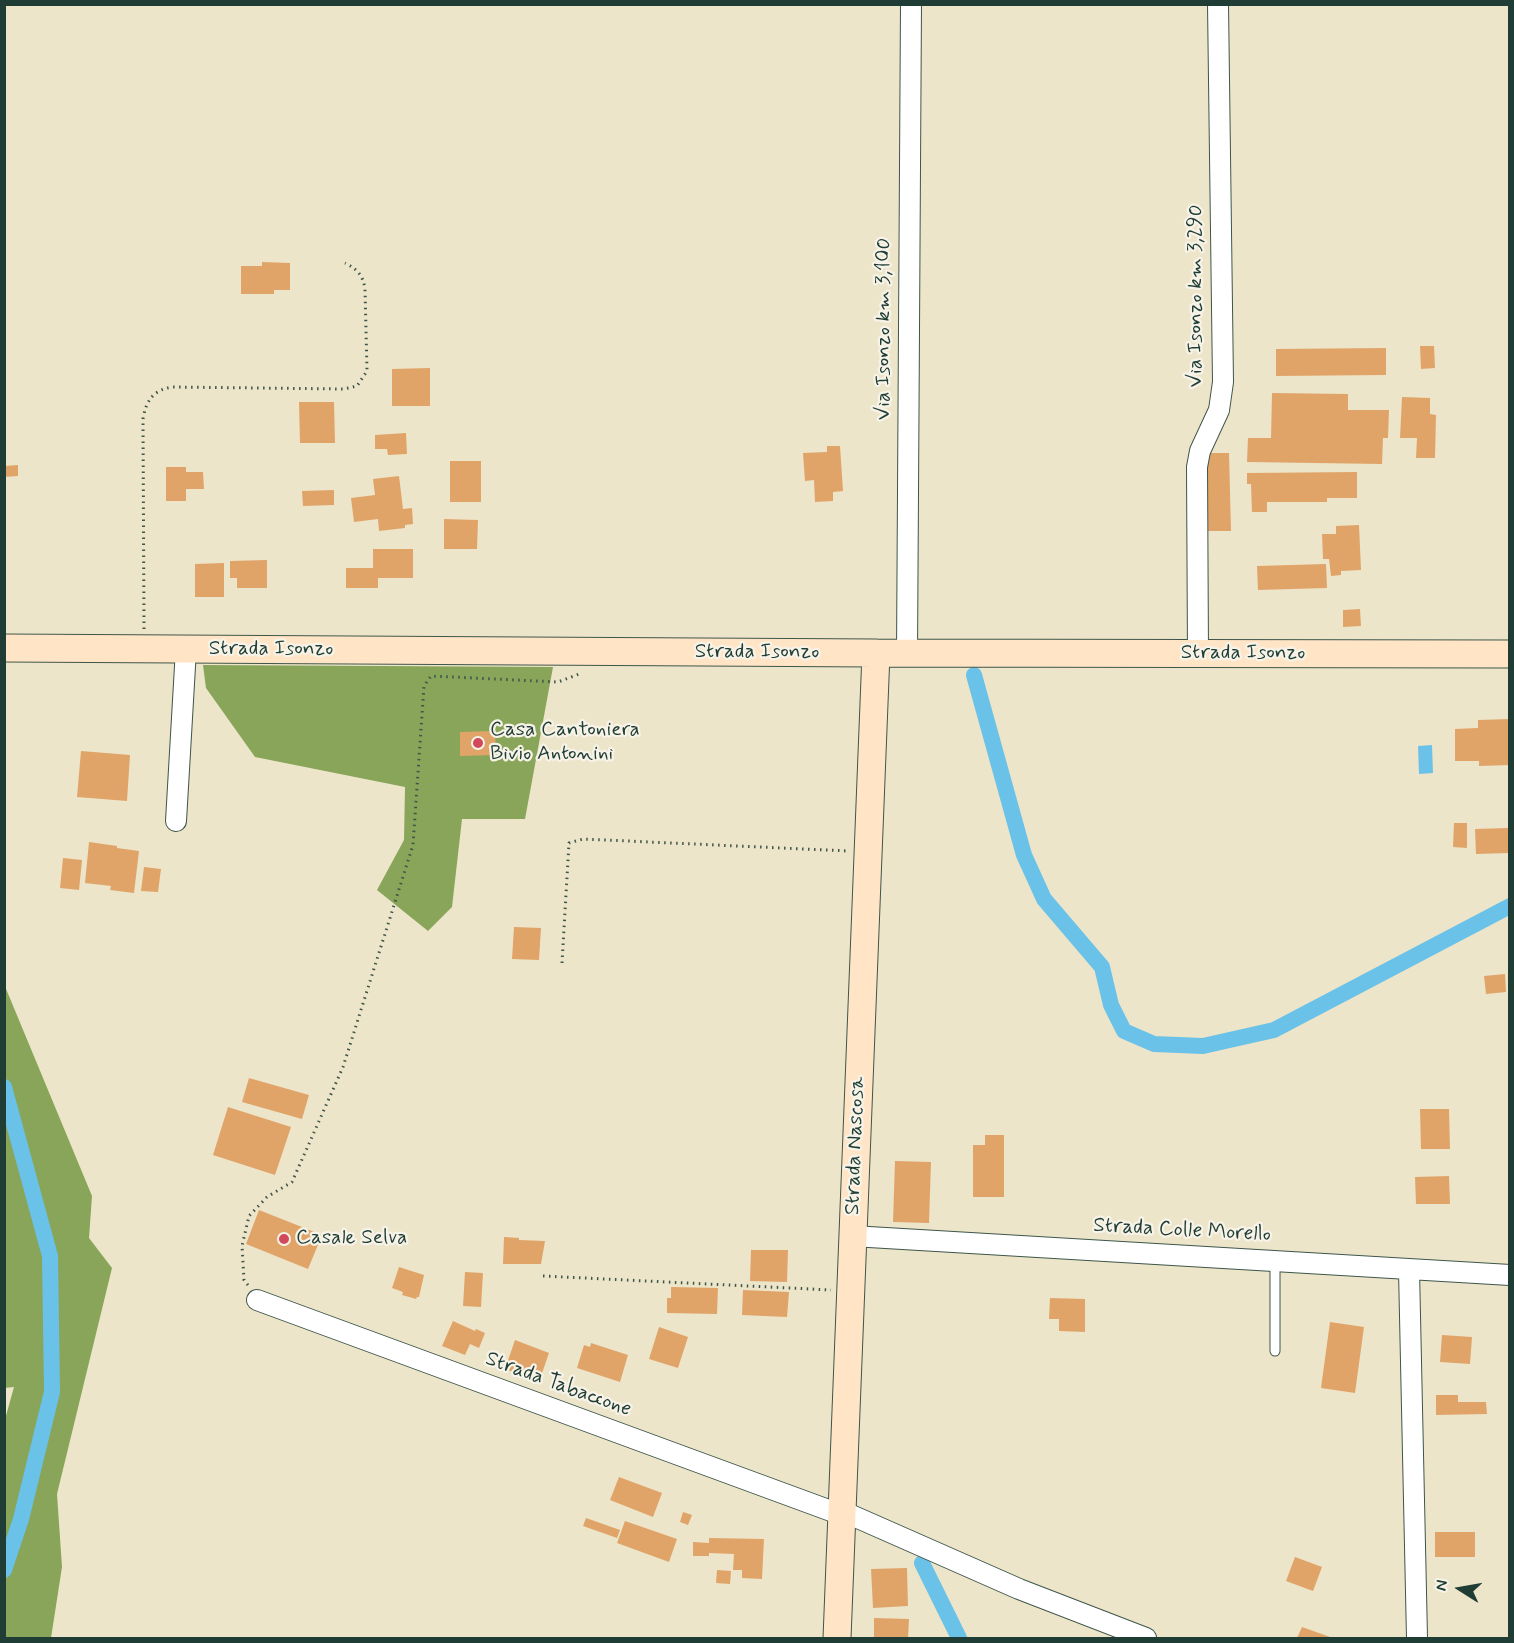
<!DOCTYPE html>
<html>
<head>
<meta charset="utf-8">
<style>
  body { margin:0 }
  #map { position:relative; width:1514px; height:1643px; overflow:hidden; background:#ede5c9; font-family:Mynerve,sans-serif }
  canvas { display:block }
  .frame { position:absolute; inset:0; border:6px solid #1f3d34; pointer-events:none }
  .north { position:absolute; left:1430px; top:1559px; width:60px; height:60px; -webkit-text-stroke:4px #f7f3e8; paint-order:stroke; rotate:281deg; font-size:16px; font-weight:700; line-height:24px; text-align:center; color:#1f3d34 }
  .north::after { content:''; display:block; margin:auto; width:21px; height:27px; background:#1f3d34; clip-path:polygon(50% 0,100% 100%,50% 72%,0 100%) }
</style>
</head>
<body>
<div id="map">
<canvas width="1514" height="1643"></canvas>
<div class="frame"></div>
<div class="north">N</div>
</div>
<script>
const g = document.querySelector('canvas').getContext('2d');
g.lineJoin = 'round';
function fillPath(path, color) { g.fillStyle = color; g.fill(path, 'evenodd'); }
function strokePath(path, color, width, dash) { g.strokeStyle = color; g.lineWidth = width; g.lineCap = dash ? 'butt' : 'round'; g.setLineDash(dash || []); g.stroke(path); }
function label(font, color, halo, rows, align = 'center') {
  g.font = font + ' Mynerve,sans-serif'; g.lineWidth = 4.5; g.setLineDash([]); g.textBaseline = 'middle'; g.strokeStyle = halo; g.fillStyle = color; for (const [text, x, y, turn = 0] of rows) {
    g.save(); g.translate(x, y); g.rotate((+turn || 0) * Math.PI / 180); g.textAlign = isNaN(turn) ? turn : align; if (halo) g.strokeText(text, 0, 0); g.fillText(text, 0, 0); g.restore();
  }
}
fillPath(new Path2D(`
  M203,665L553,667L525,819H462L452,907L428,931L377,890L404,840L405,787L255,757L206,688Z
  M4,984L92,1196L89,1238L112,1268L57,1494L62,1567L51,1638H5L4,1423L14,1387L4,1388Z`), '#88a559');
fillPath(new Path2D(`
  M1432,745L1433,773L1419,774L1418,746Z`), '#6bc2e8');
strokePath(new Path2D(`
  M974,675L1024,855L1044,899L1102,967L1111,1005L1124,1031L1154,1044L1203,1046L1274,1030L1510,906
  M4,1087L50,1256L52,1392L21,1519L4,1570
  M922,1563L959,1638`), '#6bc2e8', 16);
fillPath(new Path2D(`
  M262,262L290,263V290H274V294H241V266H262Z
  M1420,346H1434L1435,368L1421,369Z
  M1386,348V375L1276,376V349Z
  M430,368V406H392V369Z
  M1272,393L1348,394V410H1389L1388,438H1383L1382,464L1247,462L1248,438H1271Z
  M1402,397L1430,398V414L1436,415L1435,458H1416L1417,438H1400Z
  M299,402H334L335,443H300Z
  M406,433L407,454L388,455L387,449H375V435Z
  M827,446H840L843,491L833,492V501L815,502L814,480L805,481L803,453L827,452Z
  M1203,453H1229L1231,531H1204Z
  M450,461H481V502H450Z
  M18,465V476L4,477V466Z
  M166,467H186V472H203L204,489H186V501H166Z
  M1357,472V498H1327V502H1267V512H1252L1251,484H1247V473Z
  M399,476L403,509L412,508L413,524L405,525V528L379,531L378,519L354,522L351,498L375,495L373,479Z
  M334,490V505L303,506L302,491Z
  M444,519L478,520L477,549H444Z
  M1359,525L1361,570L1341,571V575L1331,576L1329,559H1323L1322,534H1336V526Z
  M373,549H413V578H378V588H346V568H373Z
  M267,560V588H237V578H230V561Z
  M224,563V597H195V564Z
  M1326,564L1327,588L1258,590L1257,566Z
  M1360,609L1361,626L1343,627V610Z
  M1510,719V765L1479,766V761H1455V729L1478,728V720Z
  M495,731L496,755L460,756V732Z
  M81,751L130,755L127,801L77,797Z
  M1454,823H1467V848L1453,847Z
  M1508,828L1509,853L1476,854L1475,829Z
  M89,842L117,846V848L139,851L134,893L110,890L111,886L85,883Z
  M63,858L82,860L79,890L60,888Z
  M144,867L161,869L158,892L141,891Z
  M514,927L541,928L539,960L512,959Z
  M1505,974L1506,992L1486,994L1484,976Z
  M249,1078L309,1095L302,1119L242,1102Z
  M228,1107L291,1127L275,1175L213,1155Z
  M1420,1109H1449L1450,1149H1421Z
  M985,1135H1004V1197H973V1145H985Z
  M895,1161L931,1162L929,1223L893,1222Z
  M1449,1176L1450,1204H1416L1415,1177Z
  M259,1210L322,1235L308,1269L246,1244Z
  M504,1237L519,1238V1240L545,1241L541,1264H503Z
  M751,1250H788L787,1282L750,1281Z
  M399,1267L424,1275L419,1297H417L416,1299L402,1295L403,1292L392,1288Z
  M465,1272L483,1273L481,1307L463,1306Z
  M671,1287L718,1288L717,1314L667,1313V1298H671Z
  M743,1290L789,1292L787,1317L742,1315Z
  M1050,1298L1085,1299V1332L1059,1331V1319H1049Z
  M453,1321L475,1331L476,1329L485,1333L479,1348L470,1344L465,1355L442,1346Z
  M1330,1322L1364,1327L1355,1393L1321,1388Z
  M659,1327L688,1337L678,1368L649,1359Z
  M1442,1335L1472,1337L1470,1364L1440,1362Z
  M515,1340L549,1353L539,1382L505,1369Z
  M591,1343L628,1355L620,1382L577,1368L584,1345L590,1347Z
  M1436,1395H1458V1402H1486L1487,1414L1436,1415Z
  M619,1477L662,1493L653,1517L610,1500Z
  M683,1512L692,1515L688,1525L680,1522Z
  M586,1518L620,1530L617,1538L583,1526Z
  M625,1521L677,1539L669,1562L617,1543Z
  M1435,1532H1475V1557H1435Z
  M709,1538L764,1539L762,1579L742,1578V1570H733L734,1554L709,1553V1556H693V1542L709,1543Z
  M1295,1557L1322,1567L1313,1591L1286,1581Z
  M907,1568L908,1606L873,1608L871,1569Z
  M717,1570L731,1571L730,1584L716,1583Z
  M874,1618L909,1619L908,1638H874Z
  M1302,1627L1333,1638H1297Z`), '#e0a469');
const lane = new Path2D(`
  M1275,1351V1261`);
const street = new Path2D(`
  M907,653L911,4
  M1198,654L1197,467L1200,451L1219,410L1223,382L1218,4
  M176,821L186,649
  M852,1236L1510,1275
  M1409,1270L1417,1638
  M257,1300L842,1515
  M842,1511L1019,1589L1146,1638`);
const secondary = new Path2D(`
  M4,648L876,653L1510,654
  M837,1638L876,653`);
strokePath(lane, '#3e564a', 11);
strokePath(street, '#3e564a', 22);
strokePath(secondary, '#3e564a', 29);
strokePath(new Path2D(`
  M144,629L143,419C146,401 153,390 172,387L344,389L357,386L367,371L365,289C363,275 357,269 345,263
  M562,963L569,843L583,839L848,851
  M543,1276L831,1290
  M248,1285L244,1280L242,1246L249,1216L267,1197L292,1182L343,1067L413,845L424,686L431,676L558,682L582,673`), '#3e564a', 3, [1.5, 4.5]);
strokePath(lane, '#fff', 9);
strokePath(street, '#fff', 20);
strokePath(secondary, '#ffe4c6', 27);
for (const [x, y, r, color] of [
  [478,743,6,"#d1495b"],
  [284,1239,6,"#d1495b"]
]) { const dot = new Path2D(); dot.arc(x, y, r, 0, 2 * Math.PI); g.fillStyle = color; g.fill(dot); strokePath(dot, '#f7f3e8', 2); }
label('21px', '#1f3d34', '#f7f3e8', [
  ["Via Isonzo km 3,290",1197,296,-90],
  ["Via Isonzo km 3,100",885,329,-90],
  ["Strada Isonzo",271,650],
  ["Strada Isonzo",757,653],
  ["Strada Isonzo",1243,654],
  ["Strada Nascosa",856,1146,-88],
  ["Strada Colle Morello",1182,1231,3],
  ["Strada Tabaccone",558,1385,20]
]);
label('21px', '#1f3d34', '#f7f3e8', [
  ["Casa Cantoniera",490,731],
  ["Bivio Antonini",490,755],
  ["Casale Selva",296,1239]
], 'left');
</script>
</body>
</html>
